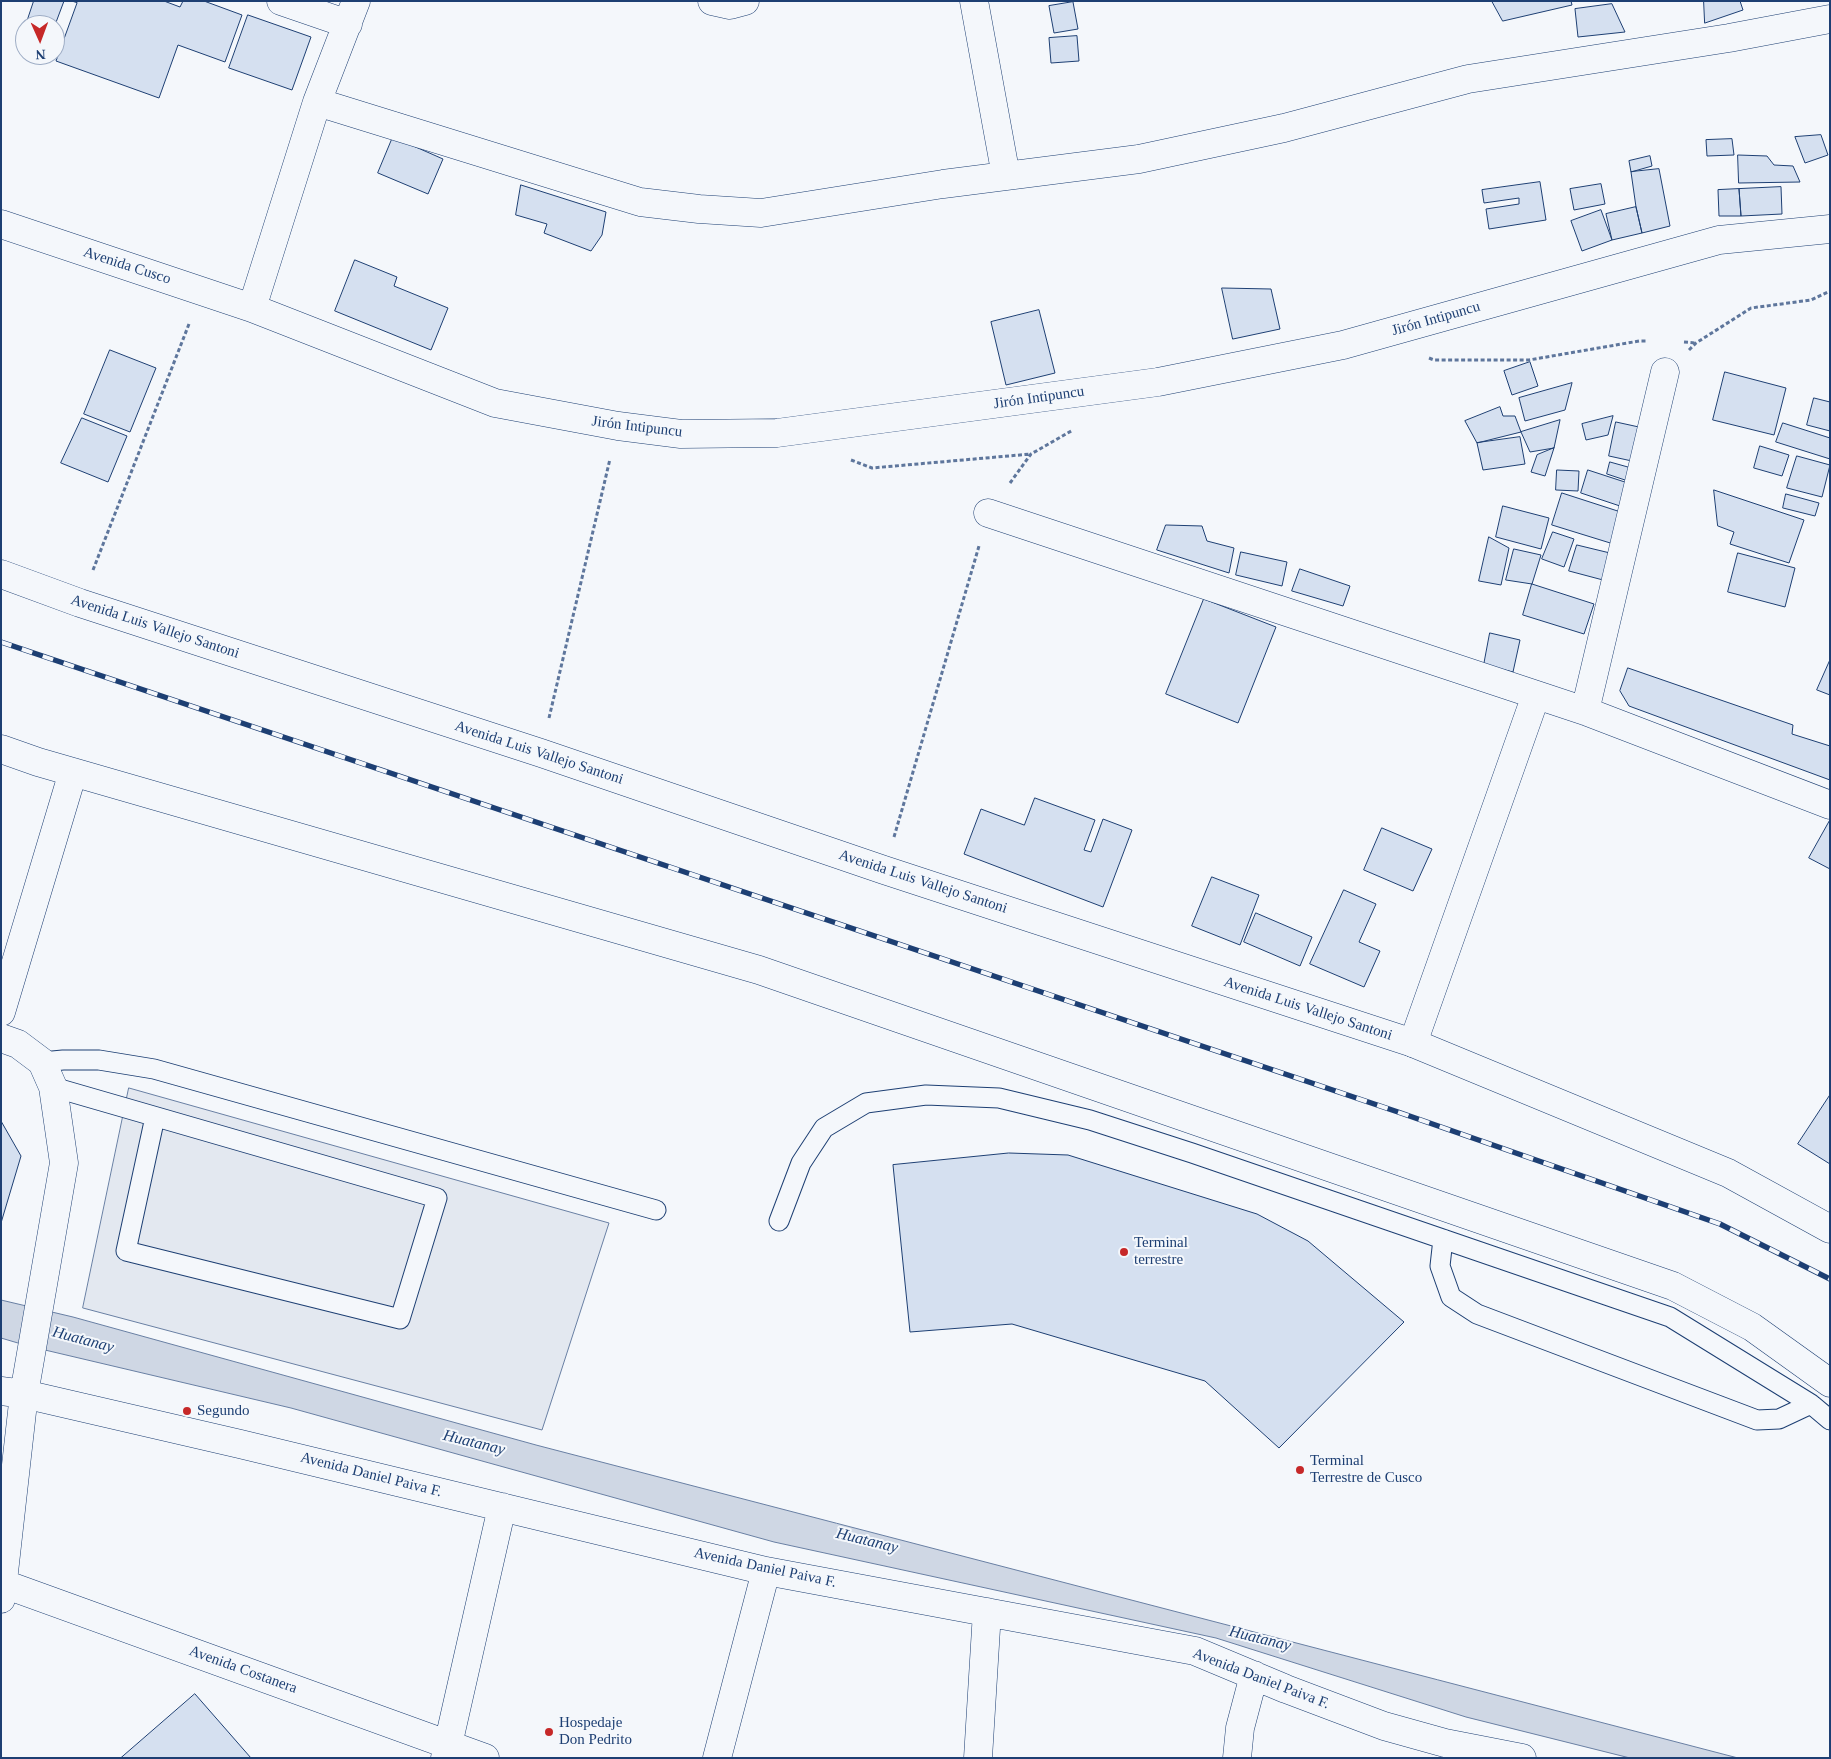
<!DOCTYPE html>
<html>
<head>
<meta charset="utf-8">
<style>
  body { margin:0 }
  #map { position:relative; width:1831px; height:1759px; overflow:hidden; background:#f4f7fb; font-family:Georgia,serif }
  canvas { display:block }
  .frame { position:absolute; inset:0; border:2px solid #1d3f73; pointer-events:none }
  .north { position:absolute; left:15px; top:15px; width:50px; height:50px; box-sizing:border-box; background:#f4f7fb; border:1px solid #9eadc5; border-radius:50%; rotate:178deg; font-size:14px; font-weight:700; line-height:20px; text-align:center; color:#1d3f73 }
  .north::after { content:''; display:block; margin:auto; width:18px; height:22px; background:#c62828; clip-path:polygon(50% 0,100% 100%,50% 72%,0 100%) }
</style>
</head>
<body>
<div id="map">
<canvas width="1831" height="1759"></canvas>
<div class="frame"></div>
<div class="north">N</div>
</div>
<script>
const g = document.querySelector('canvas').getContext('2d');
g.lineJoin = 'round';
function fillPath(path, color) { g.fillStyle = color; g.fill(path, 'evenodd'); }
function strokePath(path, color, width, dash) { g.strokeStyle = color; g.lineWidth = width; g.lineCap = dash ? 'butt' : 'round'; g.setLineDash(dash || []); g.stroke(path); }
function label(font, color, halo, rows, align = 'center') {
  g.font = font + ' Georgia,serif'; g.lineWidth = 4; g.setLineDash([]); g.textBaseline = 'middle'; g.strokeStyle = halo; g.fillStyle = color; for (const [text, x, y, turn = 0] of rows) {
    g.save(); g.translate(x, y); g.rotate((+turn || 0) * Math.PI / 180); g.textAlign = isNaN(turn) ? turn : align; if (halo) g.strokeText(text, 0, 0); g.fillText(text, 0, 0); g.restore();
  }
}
const parking = new Path2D(`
  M129,1088L609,1223L542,1430L83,1308Z`);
fillPath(parking, '#e3e8f0');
strokePath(parking, '#687fa3', 1);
const water = new Path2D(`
  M1,1300L73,1317L536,1445L1738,1758H1630L1466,1717L1216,1638L774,1542L291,1408L28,1346L1,1338Z`);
fillPath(water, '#cfd7e4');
strokePath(water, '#687fa3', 1);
const building = new Path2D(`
  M34,1H64L55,25H26Z
  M72,1H164L180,7L183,1H204L242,15L225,62L178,45L159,98L56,61L77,3Z
  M1492,1H1571L1572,5L1503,21Z
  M1704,1H1740L1743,10L1705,23Z
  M1073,2L1078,29L1054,33L1049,6Z
  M1612,4L1625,32L1578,37L1575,9Z
  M248,15L311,37L292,90L229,68Z
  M1077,36L1079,61L1051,63L1049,38Z
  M1821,135L1828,155L1805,163L1795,137Z
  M393,137L443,159L428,194L378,173Z
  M1732,139L1734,155L1707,156L1706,140Z
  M1738,155L1767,156L1774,165L1793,166L1800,182L1739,183Z
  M1650,156L1652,166L1631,172L1629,161Z
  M1659,169L1670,226L1642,233L1636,207L1631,172Z
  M1540,182L1546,220L1489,229L1486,209L1519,204V198L1484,203L1482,190Z
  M1601,184L1605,204L1574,210L1570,189Z
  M521,185L606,212L602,235L591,251L544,233L547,224L516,215Z
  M1781,187L1782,214L1741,216L1739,189Z
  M1739,189L1741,216H1719L1718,190Z
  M1636,207L1642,233L1612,240L1606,214Z
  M1601,210L1612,240L1582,251L1571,221Z
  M355,260L397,277L394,286L448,308L431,350L335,311Z
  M1222,288L1271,289L1280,329L1233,339Z
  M1039,310L1055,373L1006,385L991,322Z
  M110,350L156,368L130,432L84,414Z
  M1530,362L1538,386L1512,395L1504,371Z
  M1725,372L1786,388L1774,435L1713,420Z
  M1572,383L1565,410L1525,421L1519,398Z
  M1814,398L1830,402V431L1807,425Z
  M1500,407L1503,416H1515L1521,432L1477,443L1465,421Z
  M1613,416L1608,435L1586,440L1582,424Z
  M82,418L127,436L108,482L61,463Z
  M1560,420L1554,448L1530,452L1521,432Z
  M1616,422L1648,429L1641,463L1609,456Z
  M1783,423L1830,438V459L1776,442Z
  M1520,437L1525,464L1483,470L1477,443Z
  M1760,446L1789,455L1782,476L1754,468Z
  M1554,448L1545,476L1531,472L1537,455Z
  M1797,456L1830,465L1822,497L1787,488Z
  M1610,462L1635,469L1631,482L1607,474Z
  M1557,470L1579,471L1578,491L1556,490Z
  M1588,470L1637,486L1629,509L1581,493Z
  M1714,490L1804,520L1789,563L1730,544L1734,532L1718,526Z
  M1562,493L1630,515L1620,546L1552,525Z
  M1786,494L1819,503L1815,516L1783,508Z
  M1503,506L1549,518L1541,549L1496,537Z
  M1166,525L1202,526L1207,541L1234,548L1229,573L1157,550Z
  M1553,532L1574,539L1564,567L1542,559Z
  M1489,537L1509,548L1501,585L1479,581Z
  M1577,545L1610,553L1603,580L1569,571Z
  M1514,549L1541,555L1532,584L1506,580Z
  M1241,552L1287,562L1282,586L1236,575Z
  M1738,553L1795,568L1785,607L1728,592Z
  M1300,569L1350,586L1343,606L1292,591Z
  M1532,584L1594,604L1584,634L1523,615Z
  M1204,599L1276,627L1238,723L1166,694Z
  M1490,633L1520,640L1513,672L1484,665Z
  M1830,660V695L1817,690Z
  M1628,668L1793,725L1792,734L1830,746V780L1629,706L1620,691Z
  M1035,798L1095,820L1084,850L1091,852L1103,819L1132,830L1103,907L964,854L981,809L1024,825Z
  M1830,820V869L1809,858Z
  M1382,828L1432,849L1413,891L1364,870Z
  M1212,877L1259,895L1240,945L1192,926Z
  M1344,890L1376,904L1359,942L1380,951L1364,987L1310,964Z
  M1256,913L1312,937L1300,966L1244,942Z
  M1830,1095V1164L1798,1144Z
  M1,1121L21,1156L1,1223Z
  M1009,1153L1068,1155L1257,1214L1308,1241L1404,1322L1279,1448L1205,1381L1012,1324L910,1332L893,1165Z
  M195,1694L251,1758H121Z`);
fillPath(building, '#d5e0f0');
strokePath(building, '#1d3f73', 1);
const lane = new Path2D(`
  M42,1062L63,1060H99L154,1069L656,1210
  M53,1087L437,1198L400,1319L126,1251L155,1117
  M779,1221L801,1163L824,1128L866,1103L926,1095L999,1098L1090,1120L1192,1153L1670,1317L1811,1404L1830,1420
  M1443,1239L1440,1266L1451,1297L1477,1314L1757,1420L1779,1419L1811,1404`);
const street = new Path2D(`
  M281,1L348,24
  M712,1L730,5L745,1
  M974,1L1006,176
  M317,102L640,202L699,209L761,213L943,184L1139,159L1284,128L1468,79L1729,38L1830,19
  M1,224L252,308L495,403L618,426L681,434L777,433L1158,382L1343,345L1719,240L1830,229
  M252,308L317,102L356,1
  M988,513L1585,711L1830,805
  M1585,711L1665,372
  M1,749L38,762L759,970L1673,1286L1752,1327L1830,1383
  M1,1012L73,772
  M1,1038L18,1044L42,1062L53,1087L64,1163L24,1394L1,1599
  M1413,1043L1536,695
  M1,1391L24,1394L240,1444L766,1571L1195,1651L1286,1689L1384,1726L1445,1743L1522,1758
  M1,1583L485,1758
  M445,1758L502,1507
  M717,1758L766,1571
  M978,1758L987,1612
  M1237,1758L1240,1728L1254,1675`);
const secondary = new Path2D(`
  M1,574L80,603L541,753L884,870L1413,1043L1728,1173L1830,1229`);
strokePath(lane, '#1d3f73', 21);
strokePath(street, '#1d3f73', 29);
strokePath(secondary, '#1d3f73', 29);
strokePath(new Path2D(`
  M1684,342L1696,343
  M1689,350L1696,343L1751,308L1811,300L1830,291
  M1429,358L1434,360H1529L1639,341H1648
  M851,460L872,468L1031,454
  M1010,483L1031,454L1073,430
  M93,570L189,324
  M549,718L610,459
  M894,837L979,546`), '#5e769c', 3, [4, 2.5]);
strokePath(lane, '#f4f7fb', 19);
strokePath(street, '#f4f7fb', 28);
strokePath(secondary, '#f4f7fb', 28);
const rail = new Path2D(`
  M1,642L1398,1112L1720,1224L1830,1279`);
strokePath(rail, '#1d3f73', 5.5);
strokePath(rail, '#f4f7fb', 4, [11]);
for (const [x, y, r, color] of [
  [1124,1252,5,"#c62828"],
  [187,1411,5,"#c62828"],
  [1300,1470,5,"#c62828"],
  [549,1732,5,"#c62828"]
]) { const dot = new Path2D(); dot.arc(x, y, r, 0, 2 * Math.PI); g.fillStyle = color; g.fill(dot); strokePath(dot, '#f4f7fb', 2); }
label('15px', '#1d3f73', '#f4f7fb', [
  ["Avenida Cusco",127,266,18],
  ["Jirón Intipuncu",1436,319,-16],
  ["Jirón Intipuncu",1039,398,-8],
  ["Jirón Intipuncu",637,427,7],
  ["Avenida Luis Vallejo Santoni",155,627,18],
  ["Avenida Luis Vallejo Santoni",539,753,18],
  ["Avenida Luis Vallejo Santoni",923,882,18],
  ["Avenida Luis Vallejo Santoni",1308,1009,18],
  ["Avenida Daniel Paiva F.",371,1475,14],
  ["Avenida Daniel Paiva F.",765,1568,12],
  ["Avenida Costanera",243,1670,20],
  ["Avenida Daniel Paiva F.",1261,1679,21]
]);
label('15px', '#1d3f73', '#f4f7fb', [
  ["Terminal",1134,1243],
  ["terrestre",1134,1260],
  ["Segundo",197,1411],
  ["Terminal",1310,1461],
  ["Terrestre de Cusco",1310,1478],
  ["Hospedaje",559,1723],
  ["Don Pedrito",559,1740]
], 'left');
label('italic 16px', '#1d3f73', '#f4f7fb', [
  ["Huatanay",83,1340,15],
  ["Huatanay",474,1443,14],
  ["Huatanay",867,1541,14],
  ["Huatanay",1260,1639,14]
]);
</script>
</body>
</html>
